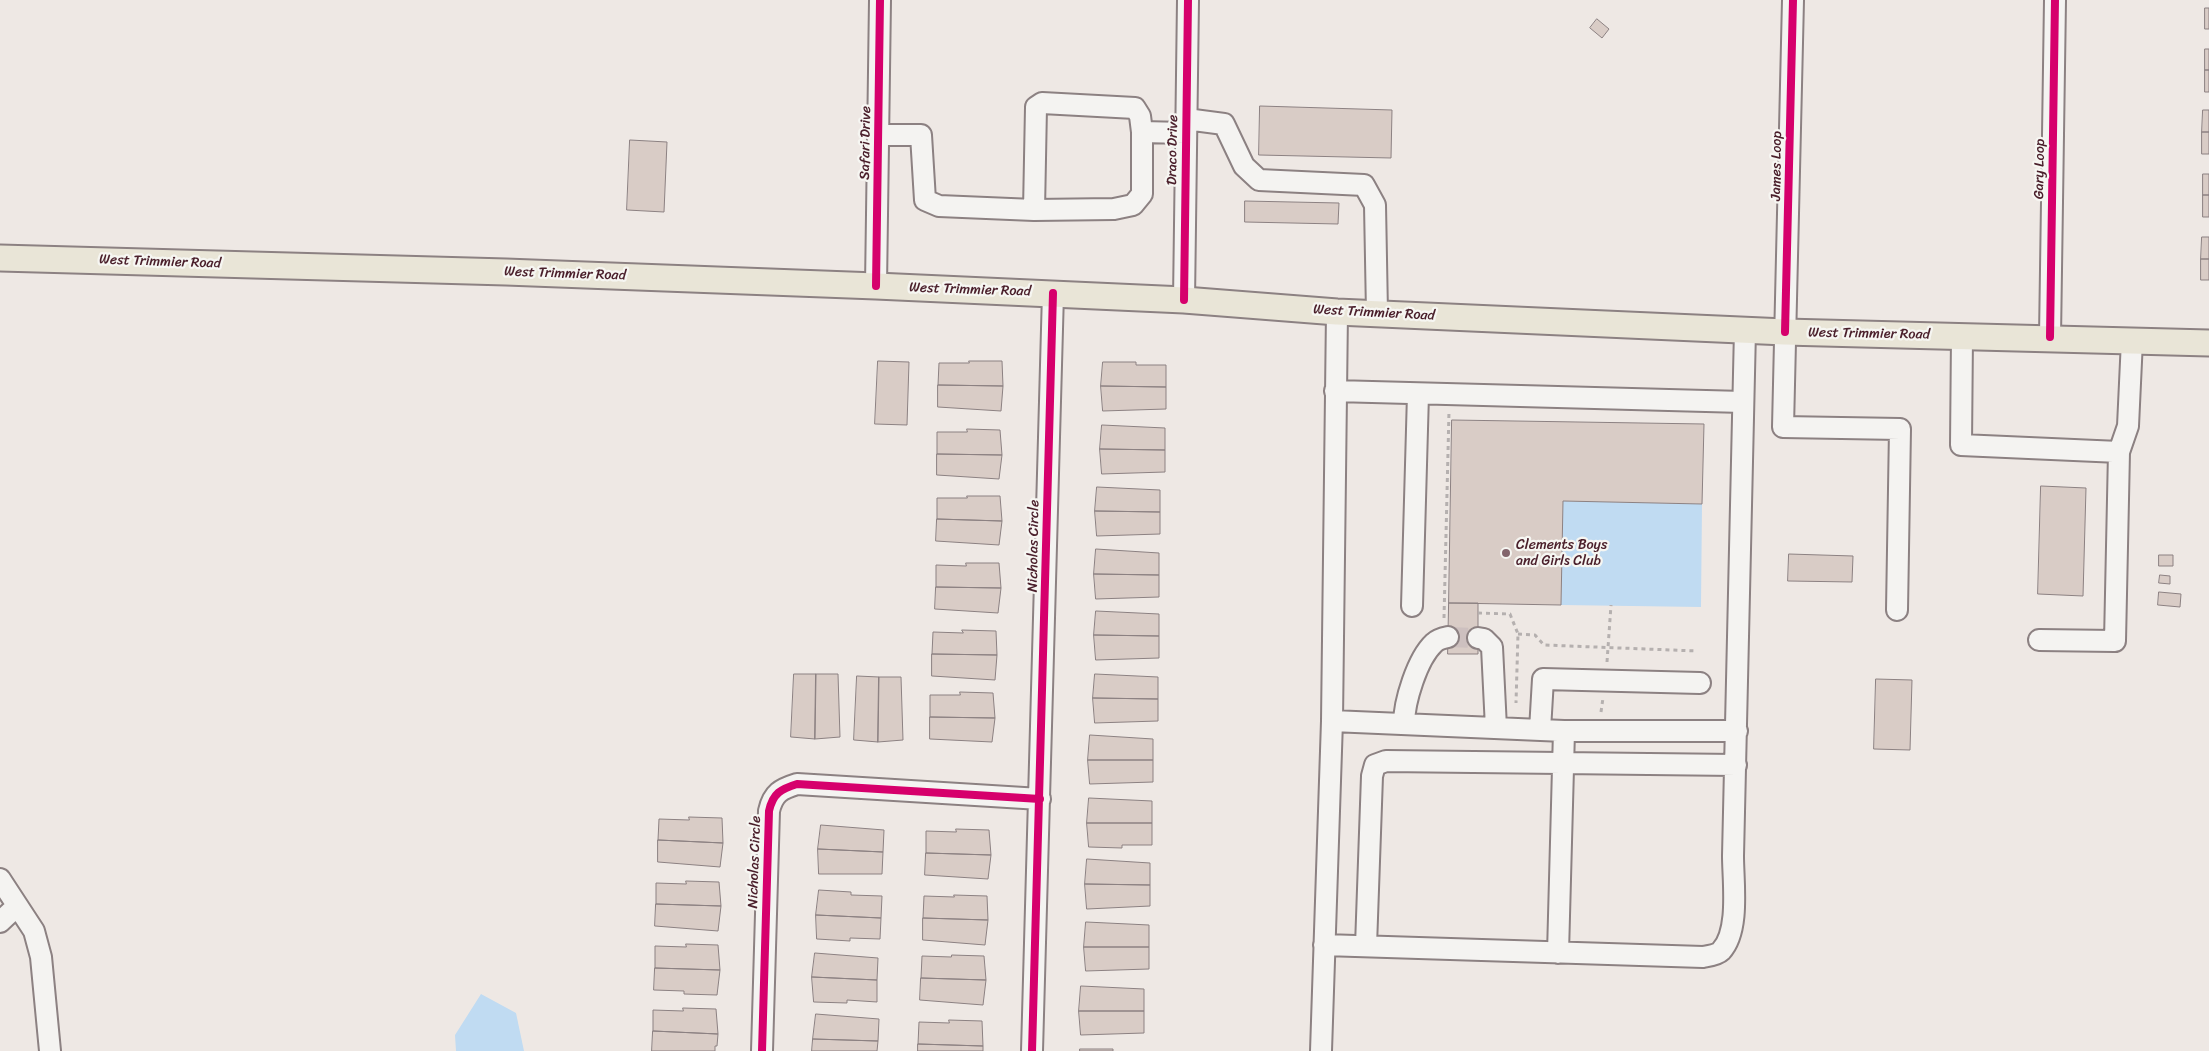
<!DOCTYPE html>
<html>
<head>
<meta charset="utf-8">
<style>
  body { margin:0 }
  canvas { display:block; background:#eee8e4 }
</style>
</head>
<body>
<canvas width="2209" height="1051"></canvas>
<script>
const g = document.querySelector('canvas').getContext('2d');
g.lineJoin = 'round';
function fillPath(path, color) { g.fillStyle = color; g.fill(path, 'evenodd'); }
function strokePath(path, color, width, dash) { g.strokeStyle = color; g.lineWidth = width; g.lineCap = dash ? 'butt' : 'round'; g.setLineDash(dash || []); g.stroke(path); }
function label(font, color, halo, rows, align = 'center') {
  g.font = font + ' Sriracha,sans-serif'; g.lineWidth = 4.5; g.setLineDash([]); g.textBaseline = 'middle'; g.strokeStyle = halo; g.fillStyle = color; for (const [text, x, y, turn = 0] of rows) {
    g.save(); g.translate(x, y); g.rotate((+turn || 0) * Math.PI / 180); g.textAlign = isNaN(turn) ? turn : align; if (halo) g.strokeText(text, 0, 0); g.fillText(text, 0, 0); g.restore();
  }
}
fillPath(new Path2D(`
  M1563,501L1702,504L1701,607L1561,605Z
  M481,994L516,1013L524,1051H456L455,1035Z`), '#c0dbf2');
const building = new Path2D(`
  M2205,8H2209V29H2205Z
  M1597,19L1609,29L1602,38L1590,28Z
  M2205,49H2209V70H2205Z
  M2205,70H2209V92H2205Z
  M1260,106L1392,110L1391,158L1259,155Z
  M2203,110H2209V132H2202Z
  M2202,132H2209V154H2202Z
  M630,140L667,142L664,212L627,210Z
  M2203,174H2209V195H2203Z
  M2203,195H2209V217H2203Z
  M1245,201L1339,203L1338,224L1245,222Z
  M2202,237H2209V259H2201Z
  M2201,259H2209V280H2201Z
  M878,361L909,362L907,425L875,424Z
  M969,361H1002L1003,386L938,385L939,363H969Z
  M1103,362H1136V365H1166V387L1101,386Z
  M938,385L1003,386L1001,411L938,407Z
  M1101,386L1166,387V409L1103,411Z
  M1452,420L1704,424L1702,504L1563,501L1561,605L1449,603Z
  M1102,425L1165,428V450L1100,449Z
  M967,429L1000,430L1002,455L937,454V432H967Z
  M1100,449L1165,450V472L1102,474Z
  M937,454L1002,455L999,479L937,475Z
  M2041,486L2086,488L2083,596L2038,594Z
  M1097,487L1160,490V512L1095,511Z
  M967,496H1000L1002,521L937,519V498H967Z
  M1095,511L1160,512V534L1097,536Z
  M937,519L1002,521L999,545L936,541Z
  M1096,549L1159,553V575L1094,574Z
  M1789,554L1853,556L1852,582L1788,581Z
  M2159,555H2173V566H2159Z
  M966,563H999L1001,588L936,587V565L966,566Z
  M1094,574L1159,575V597L1096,599Z
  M2160,575L2170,576V584L2159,583Z
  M936,587L1001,588L998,613L935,609Z
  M2159,592L2181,594L2180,607L2158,605Z
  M1449,603H1478V654H1448Z
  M1096,611L1159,614V636L1094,635Z
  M962,630L996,631L997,655L932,654L933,632L963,633Z
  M1094,635L1159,636V658L1096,660Z
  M932,654L997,655L995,680L932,676Z
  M794,674H816L815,739L791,737Z
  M816,674H838L840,737L815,739Z
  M1095,674L1158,677V699L1093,698Z
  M857,676L879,677L878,742L854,740Z
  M879,677H901L903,740L878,742Z
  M1876,679L1912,680L1910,750L1874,749Z
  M960,692L993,693L995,718L930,717V695H960Z
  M1093,698L1158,699V721L1095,723Z
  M930,717L995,718L992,742L930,739Z
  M1090,735L1153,739V760H1088Z
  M1088,760H1153V782L1090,784Z
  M1089,798L1152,801V823H1087Z
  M689,817L722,818L723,843L658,840L659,819L689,820Z
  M1087,823H1152V845H1122V848L1089,847Z
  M821,825L884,830L883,852L818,849Z
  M956,829L989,830L991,855L926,853V831L956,832Z
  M658,840L723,843L720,867L658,862Z
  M818,849L883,852L882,874H819Z
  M926,853L991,855L988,879L925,875Z
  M1087,859L1150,863V885L1085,884Z
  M686,881L719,882L721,906L656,904V883L686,884Z
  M1085,884L1150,885V906L1087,909Z
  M819,890L851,892V895L882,896L881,918L816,915Z
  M954,895L987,896L988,920L923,918L924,896L954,897Z
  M656,904L721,906L718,931L655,926Z
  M816,915L881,918L880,939L850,938V941L817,939Z
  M923,918L988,920L985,945L923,940Z
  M1086,922L1149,925V947H1084Z
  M686,944L718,945L720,970L655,968V946L686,947Z
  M1084,947H1149V969L1086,971Z
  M815,953L878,958L877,980L812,977Z
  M952,955L984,956L986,980L921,978L922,956L951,957Z
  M655,968L720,970L717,995L684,994V991L654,990Z
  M812,977L877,980V1002L847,1000V1003L814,1002Z
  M921,978L986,980L983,1005L920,1000Z
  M1081,986L1144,989V1011H1079Z
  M683,1008L716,1009L718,1034L653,1031V1010L683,1011Z
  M1079,1011H1144V1033L1081,1035Z
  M816,1014L879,1019L878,1041L813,1039Z
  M949,1020L982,1021L983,1046L918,1044L919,1022L949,1023Z
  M653,1031L718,1034L717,1046H715V1051H652Z
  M813,1039L878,1041L877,1051H812Z
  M918,1044L983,1046V1051H918Z
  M1080,1049H1113V1051H1080Z`);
fillPath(building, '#d9ccc6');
strokePath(building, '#8c8182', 1);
strokePath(new Path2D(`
  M1448,637L1478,638`), '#cdc0bf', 20, [20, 10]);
const minor = new Path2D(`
  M1793,0L1783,427L1900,429L1897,610
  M1186,119L1224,124L1244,166L1259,180L1364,185L1375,205L1377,313
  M878,135H921L925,200L939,206L1034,210L1114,209L1133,205L1142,194V132
  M1034,210L1036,107L1042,103L1135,108L1140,116L1142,132L1185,133
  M876,286L880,0
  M1184,300L1188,0
  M1962,336L1961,445L2119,452
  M2050,337L2055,0
  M1335,391L1743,402
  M1412,606L1418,394
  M1478,638L1484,639L1492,647L1496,728
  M2039,640L2115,641L2119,452L2128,426L2132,340
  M1332,721L1564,731H1737
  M1404,724C1404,702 1417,659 1434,643C1437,640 1443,638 1448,637
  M1540,730L1543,679L1700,683
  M0,879L34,931L41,957L50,1051
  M0,922L17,906
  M1324,945L1703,957C1708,956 1717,955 1721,951C1740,931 1733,882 1733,856L1745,330
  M1366,946L1372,776L1375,765L1386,761L1736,765
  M1558,953L1564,731
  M762,1051L769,811C773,793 781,789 797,784L1040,799
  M1032,1051L1053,293
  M1321,1051L1332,721L1337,312`);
const major = new Path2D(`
  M0,258L506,272L876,286L1184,300L1337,312L1785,332L2209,343`);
strokePath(minor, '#8c8182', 24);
strokePath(major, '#8c8182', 29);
strokePath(new Path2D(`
  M1478,613L1510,614L1518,634L1516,703
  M1444,618L1449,411
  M1518,634L1535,635L1544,645L1697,651
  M1607,662L1611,605
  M1601,712L1603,698`), '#b5b0af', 3, [4, 4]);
strokePath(minor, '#f4f3f1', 20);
strokePath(major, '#e9e5d7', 25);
strokePath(new Path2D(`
  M876,286L880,0
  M1184,300L1188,0
  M1785,332L1793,0
  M2050,337L2055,0
  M762,1051L769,811C773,793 781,789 797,784L1040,799
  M1032,1051L1053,293`), '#d6006c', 8);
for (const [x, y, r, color] of [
  [1506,553,5,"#83656c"]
]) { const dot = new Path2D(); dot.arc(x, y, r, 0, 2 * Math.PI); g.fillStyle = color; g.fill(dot); strokePath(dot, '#f6f6f2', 2); }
label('14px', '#4a1f2b', '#f6f6f2', [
  ["Safari Drive",866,143,-89],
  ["Draco Drive",1173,150,-89],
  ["James Loop",1777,166,-89],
  ["Gary Loop",2040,169,-89],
  ["West Trimmier Road",160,262,2],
  ["West Trimmier Road",565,274,2],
  ["West Trimmier Road",970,290,2],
  ["West Trimmier Road",1374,313,3],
  ["West Trimmier Road",1869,334,1],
  ["Nicholas Circle",1034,546,-89],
  ["Nicholas Circle",755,862,-88]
]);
label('14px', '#4a1f2b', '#f6f6f2', [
  ["Clements Boys",1516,545],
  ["and Girls Club",1516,561]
], 'left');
</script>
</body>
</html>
